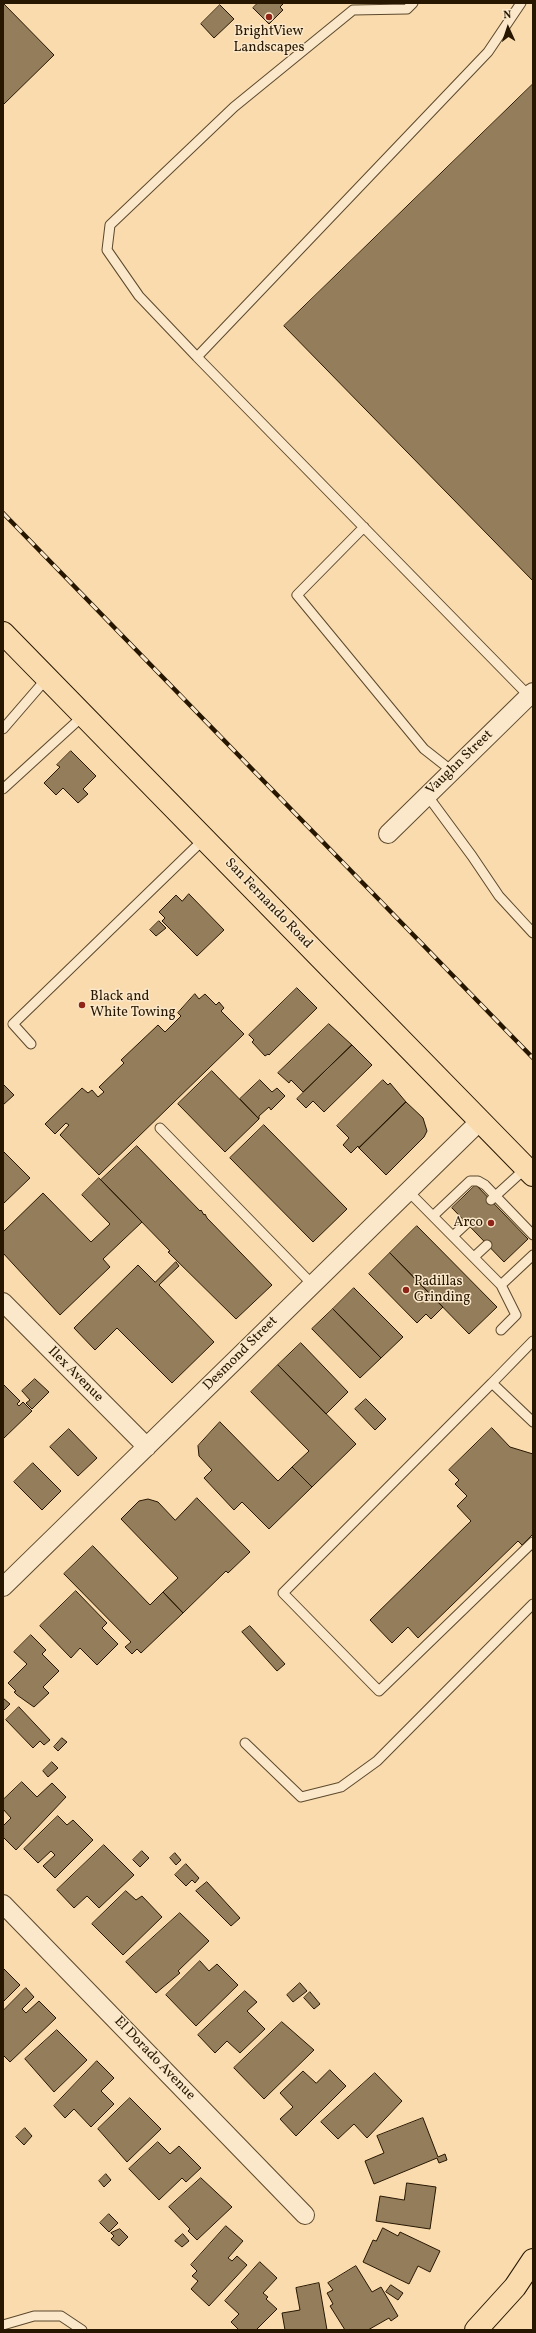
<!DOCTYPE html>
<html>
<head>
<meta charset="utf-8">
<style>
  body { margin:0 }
  #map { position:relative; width:536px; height:2333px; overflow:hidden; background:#f9dbae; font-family:Vollkorn,serif }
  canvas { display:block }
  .frame { position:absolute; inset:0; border:4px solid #271701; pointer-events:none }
  .north { position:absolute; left:488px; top:8px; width:40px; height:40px; -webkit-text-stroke:3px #fbe8ca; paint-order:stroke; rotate:357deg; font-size:11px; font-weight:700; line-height:16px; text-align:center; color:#271701 }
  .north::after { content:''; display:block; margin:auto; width:14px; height:18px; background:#271701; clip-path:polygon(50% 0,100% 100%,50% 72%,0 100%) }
</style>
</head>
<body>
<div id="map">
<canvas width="536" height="2333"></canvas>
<div class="frame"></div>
<div class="north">N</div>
</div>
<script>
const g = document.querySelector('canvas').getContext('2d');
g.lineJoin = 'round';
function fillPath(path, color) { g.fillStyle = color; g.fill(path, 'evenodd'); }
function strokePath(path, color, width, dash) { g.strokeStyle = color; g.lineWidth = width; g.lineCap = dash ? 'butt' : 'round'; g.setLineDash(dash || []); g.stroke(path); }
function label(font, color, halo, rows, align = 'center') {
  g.font = font + ' Vollkorn,serif'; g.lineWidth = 3; g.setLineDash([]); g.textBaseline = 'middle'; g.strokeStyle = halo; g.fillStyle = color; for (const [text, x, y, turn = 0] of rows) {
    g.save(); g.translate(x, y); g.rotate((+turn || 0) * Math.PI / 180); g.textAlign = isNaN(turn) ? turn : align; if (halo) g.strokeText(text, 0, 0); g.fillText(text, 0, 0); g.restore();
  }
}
const building = new Path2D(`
  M3,3L54,55L3,105Z
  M258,3H284L280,7L283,10L269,24L253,8Z
  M220,5L234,19L214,38L201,24Z
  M533,84V581L284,326Z
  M71,751L96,776L83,789L88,794L78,803L63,788L56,795L44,783L60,767L57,765Z
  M189,894L224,930L197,956L162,921L165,918L159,912L176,895L182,901Z
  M159,921L166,928L156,936L150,930Z
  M297,988L317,1008L269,1055L268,1054L265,1056L252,1042L254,1040L249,1035Z
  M195,994L199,999L205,994L216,1005L219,1002L224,1008L221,1011L244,1034L99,1175L60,1135L69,1125L66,1123L55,1134L45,1124L82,1088L88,1093L92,1090L98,1097L104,1092L99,1087L124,1063L121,1060L158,1025L165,1032L181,1016L178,1013Z
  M329,1024L352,1045L303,1092L291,1080L289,1083L278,1073Z
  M352,1045L372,1065L324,1112L313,1101L306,1108L297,1099Z
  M212,1071L259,1119L225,1152L178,1104Z
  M260,1080L272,1092L277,1088L285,1096L271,1110L269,1107L259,1116V1119L240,1099Z
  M383,1080L388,1085L390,1083L406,1102L359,1148L358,1146L351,1153L343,1145L349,1138L337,1126Z
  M3,1084L14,1095L3,1105Z
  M406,1102L423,1118L427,1131L424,1137L386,1175L359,1148Z
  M264,1125L347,1209L313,1242L230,1158Z
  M137,1146L200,1211L201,1210L204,1215L205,1214L207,1218L272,1285L236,1319L168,1252L170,1251L101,1180Z
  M3,1151L30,1178L3,1204Z
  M99,1178L142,1222L103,1259L110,1267L60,1315L3,1253V1232L43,1193L91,1242L110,1224L82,1195Z
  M476,1185L528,1239L504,1262L452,1208Z
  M417,1226L497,1307L469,1334L390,1253Z
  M390,1253L443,1307L431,1319L426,1314L417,1323L369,1274Z
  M176,1262L179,1266L159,1285L214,1342L172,1383L117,1328L95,1350L74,1328L138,1265L155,1282Z
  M354,1288L403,1337L381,1358L333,1309Z
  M333,1309L381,1358L360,1378L312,1329Z
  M301,1343L348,1392L326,1414L278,1365Z
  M278,1365L356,1444L312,1487L292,1467L309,1451L251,1392Z
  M35,1379L49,1392L32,1409L26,1403L30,1400L22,1391Z
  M3,1384L20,1401L17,1404L19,1406L23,1402L32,1411L3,1439Z
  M366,1399L386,1419L375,1430L355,1409Z
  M220,1422L278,1481L292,1467L312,1487L269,1529L242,1502L234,1510L204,1478L212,1470L199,1456L198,1446Z
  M492,1428L510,1447L533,1454V1534L522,1545L518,1541L418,1638L408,1627L392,1643L370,1620L471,1521L457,1506L467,1496L455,1484L459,1480L449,1470Z
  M69,1429L97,1458L78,1476L50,1447Z
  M33,1463L61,1491L42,1510L14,1482Z
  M197,1498L250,1552L228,1573L226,1571L183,1613L163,1592L178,1578L121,1519L139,1501L148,1499L158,1502L175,1520Z
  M93,1546L150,1605L163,1592L183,1613L141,1653L137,1649L132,1654L125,1647L131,1642L64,1574Z
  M76,1591L107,1623L102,1628L118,1644L97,1665L80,1648L71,1658L40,1626Z
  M250,1626L285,1664L277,1671L242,1632Z
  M31,1635L46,1650L42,1654L59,1671L43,1687L49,1693L34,1707L17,1695L14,1692L16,1691L8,1683L27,1664L14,1652Z
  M3,1698L10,1704L3,1711Z
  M19,1707L50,1740L44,1745L40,1741L33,1748L6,1720Z
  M62,1738L67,1742L58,1751L54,1747Z
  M52,1762L58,1768L48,1777L43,1771Z
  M22,1782L37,1797L52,1783L66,1797L16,1850L3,1837V1826L11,1818L3,1809V1800Z
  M58,1816L67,1825L73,1820L93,1840L55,1878L43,1866L55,1855L51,1851L38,1863L24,1849Z
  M104,1845L134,1875L99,1908L87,1896L74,1908L57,1890Z
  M142,1851L149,1858L140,1867L133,1860Z
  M175,1853L181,1860L176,1865L170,1858Z
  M186,1864L199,1878L195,1883L192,1880L186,1886L175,1875Z
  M207,1882L240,1918L231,1926L196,1891Z
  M126,1891L136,1900L142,1896L162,1917L123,1955L92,1924Z
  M180,1913L209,1941L178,1971L180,1973L156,1993L126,1962Z
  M200,1961L209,1971L217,1964L238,1985L196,2026L166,1995Z
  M3,1968L20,1985L3,2002Z
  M300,1983L307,1991L293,2002L287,1995Z
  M26,1988L34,1997L22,2009L26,2013L39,2001L56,2018L10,2062L3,2055V2011Z
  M245,1991L257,2002L247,2011L265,2029L240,2053L227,2041L215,2053L198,2035Z
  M310,1992L320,2004L314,2009L304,1998Z
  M282,2022L314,2050L264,2099L234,2068Z
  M57,2030L87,2060L54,2092L25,2059Z
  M97,2061L114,2078L101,2091L114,2104L91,2127L74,2109L65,2118L54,2106Z
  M330,2070L346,2086L296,2136L280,2119L293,2107L280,2093L303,2071L316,2083Z
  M375,2073L402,2101L367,2138L354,2124L338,2139L321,2122Z
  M130,2098L161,2129L127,2162L98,2129Z
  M423,2118L438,2157L445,2154L447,2160L439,2163L437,2158L374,2184L365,2161L384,2153L377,2136Z
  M25,2128L32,2136L24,2145L16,2137Z
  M158,2142L170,2154L179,2146L201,2168L186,2182L182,2178L159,2200L129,2169Z
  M106,2174L111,2180L104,2187L99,2181Z
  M201,2178L232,2207L197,2240L188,2231L190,2229L169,2207Z
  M407,2183L436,2187L430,2229L376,2221L380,2196L404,2200Z
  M109,2214L118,2223L109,2232L100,2223Z
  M226,2226L243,2241L228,2258L232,2261L237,2256L247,2265L209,2306L191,2289L198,2281L192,2276L197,2271L191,2265Z
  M383,2228L398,2236L400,2232L440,2251L430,2272L418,2266L409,2284L363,2262L373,2240L376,2241Z
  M120,2229L128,2237L119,2246L111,2239L114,2236L111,2233Z
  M183,2234L189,2241L182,2247L175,2241Z
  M260,2262L277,2278L263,2293L268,2297L266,2299L277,2309L256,2330H239L231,2322L239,2314L225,2301Z
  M356,2266L372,2292L381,2287L398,2316L391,2321L389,2318L368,2330H345L330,2306L333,2304L327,2293L333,2290L328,2283Z
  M319,2283L327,2330H285L282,2313L300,2310L296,2288Z
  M391,2285L403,2293L398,2300L386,2292Z`);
fillPath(building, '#947d5b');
strokePath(building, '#271701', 1);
const service = new Path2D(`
  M521,3L488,52L197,357L529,696
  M197,357L139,296L107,250L110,225L234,107L353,10L407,9L413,3
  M364,527L297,595L424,749L452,771
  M3,729L47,678
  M3,789L84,715
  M427,795L472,856L499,896L533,933
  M31,1044L13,1024L204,839
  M160,1128L312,1284
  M408,1191L501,1285L533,1255
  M491,1200L526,1168
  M433,1216L470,1181H478L485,1185L533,1235
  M453,1236L467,1223
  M474,1257L487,1245
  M501,1285L516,1315L501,1330
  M533,1341L492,1383L533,1422
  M492,1383L283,1593L379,1691L533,1542
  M245,1743L301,1797L341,1787L377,1761L533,1604
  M3,2325L34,2316H61L82,2330`);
const minor = new Path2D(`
  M388,834L533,692
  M3,1302L147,1447
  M3,1587L480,1121
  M3,1904L305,2215`);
const primary = new Path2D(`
  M3,633L533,1175`);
const motorway = new Path2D(`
  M476,2330L515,2287L533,2260`);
strokePath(service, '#5c482c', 11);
strokePath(minor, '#5c482c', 20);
strokePath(primary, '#271701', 24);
strokePath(motorway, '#271701', 24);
strokePath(service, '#fbe8ca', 9);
strokePath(minor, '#fbe8ca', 18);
strokePath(primary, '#f9dbae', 22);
strokePath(motorway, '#f9dbae', 22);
const rail = new Path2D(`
  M3,513L533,1058`);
strokePath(rail, '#271701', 4.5);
strokePath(rail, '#fbe8ca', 3, [9]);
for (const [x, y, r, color] of [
  [269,17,4,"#8f2418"],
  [82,1005,4,"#8f2418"],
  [491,1223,4,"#8f2418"],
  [406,1290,4,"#8f2418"]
]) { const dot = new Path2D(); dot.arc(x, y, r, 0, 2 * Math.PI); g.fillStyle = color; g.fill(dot); strokePath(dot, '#fbe8ca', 1.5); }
label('14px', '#271701', '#fbe8ca', [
  ["BrightView",269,32,"center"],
  ["Landscapes",269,48,"center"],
  ["Black and",90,997],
  ["White Towing",90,1013],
  ["Arco",483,1223,"right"],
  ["Padillas",414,1282],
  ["Grinding",414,1298]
], 'left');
label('14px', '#271701', '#fbe8ca', [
  ["Vaughn Street",460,763,-44],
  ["San Fernando Road",268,904,46],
  ["Desmond Street",241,1354,-45],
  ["Ilex Avenue",75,1375,45],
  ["El Dorado Avenue",154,2059,46]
]);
</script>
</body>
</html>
